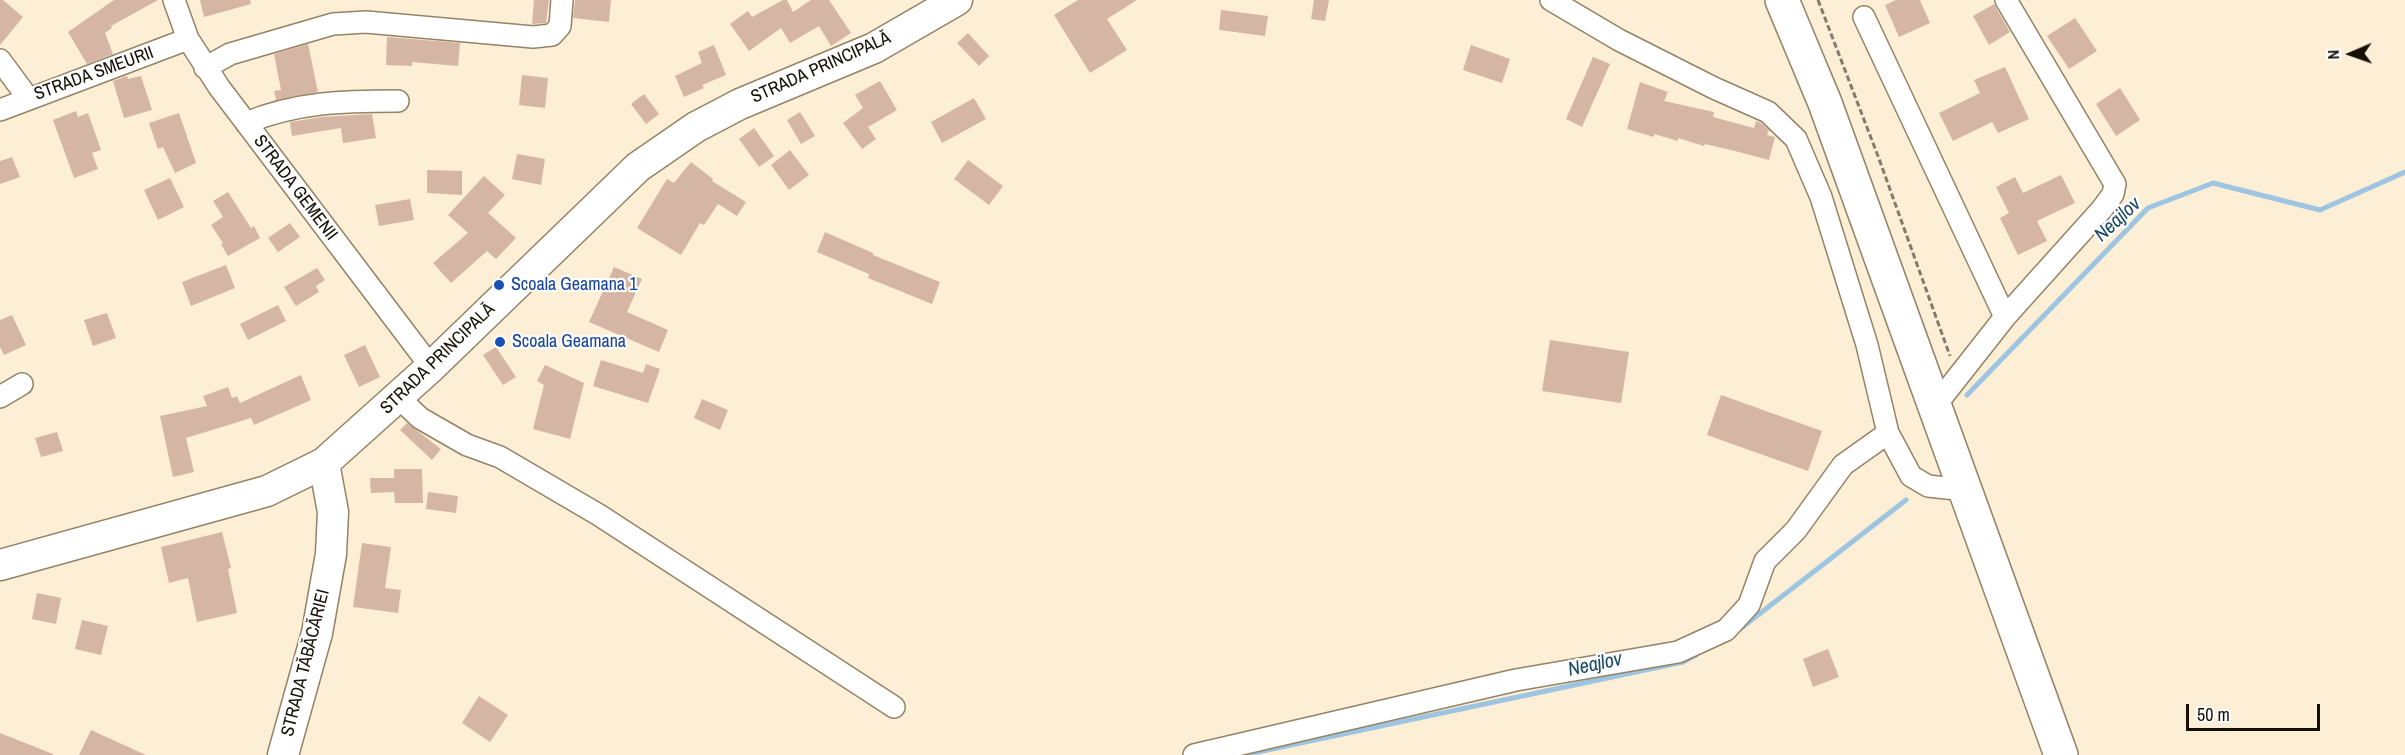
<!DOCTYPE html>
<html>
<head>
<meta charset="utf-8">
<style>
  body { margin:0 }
  #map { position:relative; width:2405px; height:755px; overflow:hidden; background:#fdeed6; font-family:"Archivo Narrow",sans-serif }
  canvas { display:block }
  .north { position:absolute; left:2321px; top:24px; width:60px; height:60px; -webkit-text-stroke:4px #fdfdfd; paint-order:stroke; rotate:268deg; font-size:16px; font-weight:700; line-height:24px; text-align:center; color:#150f05 }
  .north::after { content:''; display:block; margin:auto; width:21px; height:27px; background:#150f05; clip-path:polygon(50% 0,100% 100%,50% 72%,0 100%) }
  .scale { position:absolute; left:2186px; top:704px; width:134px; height:27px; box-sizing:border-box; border:3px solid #150f05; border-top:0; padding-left:8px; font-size:18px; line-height:21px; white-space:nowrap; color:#150f05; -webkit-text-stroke:4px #fdfdfd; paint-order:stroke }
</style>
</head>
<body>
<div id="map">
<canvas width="2405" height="755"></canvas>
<div class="north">N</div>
<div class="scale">50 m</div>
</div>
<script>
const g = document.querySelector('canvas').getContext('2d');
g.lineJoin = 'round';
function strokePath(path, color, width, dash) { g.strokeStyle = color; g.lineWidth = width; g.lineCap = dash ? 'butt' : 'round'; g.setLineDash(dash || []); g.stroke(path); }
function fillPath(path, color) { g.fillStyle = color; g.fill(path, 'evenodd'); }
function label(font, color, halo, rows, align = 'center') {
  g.font = font + ' "Archivo Narrow",sans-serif'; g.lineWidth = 4.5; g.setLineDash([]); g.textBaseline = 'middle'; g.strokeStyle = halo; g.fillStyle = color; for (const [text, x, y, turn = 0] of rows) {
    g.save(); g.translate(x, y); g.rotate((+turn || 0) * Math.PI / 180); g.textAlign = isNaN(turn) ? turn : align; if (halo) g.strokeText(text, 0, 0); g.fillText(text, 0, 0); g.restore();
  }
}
strokePath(new Path2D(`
  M1967,395L2148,208L2213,183L2320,210L2405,172
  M1740,629L1906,500
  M1244,755L1683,662L1696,655`), '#9dc5e1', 5);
fillPath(new Path2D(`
  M0,0H3L23,17L0,45Z
  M114,0H158L111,26L112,28L105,33L113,54L87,64L68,32Z
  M200,0H250L251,4L204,17Z
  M534,0H549L546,23L532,24Z
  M575,0H611L609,22L573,18Z
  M783,0H787L793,12L811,0H829L851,33L831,46L819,26L790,43L781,28L749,51L730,24L748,11L752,17Z
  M1078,0H1137L1107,19L1127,50L1090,73L1054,15Z
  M1314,0H1329L1325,21L1311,19Z
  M1896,0H1920L1930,23L1899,37L1885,5Z
  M1994,4L2010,32L1989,45L1973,16Z
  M1221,10L1268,16L1265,36L1219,30Z
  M2075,18L2097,51L2069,69L2047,36Z
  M968,33L989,56L979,66L957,43Z
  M387,37L460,43L458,66L412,62V66L386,65Z
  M308,44L318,92L276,100L274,91L281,90L274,54Z
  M714,45L726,75L702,85L704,88L684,97L675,76L702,63L698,52Z
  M1471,45L1510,59L1502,83L1463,70Z
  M1593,57L1610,64L1582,127L1566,119Z
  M2005,67L2029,119L1998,133L1992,122L1953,141L1939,113L1980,93L1974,80Z
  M522,75L548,78L545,108L519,105Z
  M127,76L128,79L141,76L152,110L124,118L113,81Z
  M880,81L897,110L868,127L876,139L862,149L843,123L863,108L855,95Z
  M1640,82L1668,92L1664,101L1714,112L1713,117L1754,128L1756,121L1761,123L1769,130L1767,135L1775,137L1769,160L1735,151L1705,144L1704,146L1678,138V141L1654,134V137L1627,129Z
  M2120,88L2140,120L2116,136L2096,104Z
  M644,94L659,114L646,124L631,104Z
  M974,98L986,119L942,143L931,122Z
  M76,111L78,117L88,113L101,150L92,153L98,169L74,178L53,120Z
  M800,112L815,136L801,144L787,120Z
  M179,113L196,163L175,173L163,147L158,149L149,123Z
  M372,114L376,138L343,143L341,128L292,136L290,122L322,117Z
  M754,128L774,156L759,167L739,139Z
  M790,150L809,175L789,190L771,165Z
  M517,154L545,159L541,185L512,179Z
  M12,157L20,177L0,184V161Z
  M968,160L1003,186L989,205L954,179Z
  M691,162L713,179L712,181L746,202L737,216L718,204L704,225L700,223L681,255L637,228L667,179L674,183Z
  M427,170L462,171V195L427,193Z
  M2061,175L2075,203L2037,221L2047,241L2018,255L2000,218L2009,213L1996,187L2015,177L2023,193Z
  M484,176L505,195L488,213L516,238L496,259L487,251L451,283L433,263L468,233L448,215Z
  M170,178L184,207L158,220L144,190Z
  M228,192L251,228L254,226L260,238L228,256L221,244L223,243L211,225L223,217L213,201Z
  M410,199L414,220L379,226L375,205Z
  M290,223L300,237L278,252L268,238Z
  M825,232L873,253V255L940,282L932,304L868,278L869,274L817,252Z
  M226,265L235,288L191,306L182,282Z
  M614,267L642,279L627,312L668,330L659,352L589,322Z
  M317,268L325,280L316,286L319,292L296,306L284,287Z
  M278,305L286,321L248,340L240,324Z
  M107,313L116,338L93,346L84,320Z
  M12,315L26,345L4,355L0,347V320Z
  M1550,340L1629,352L1621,403L1542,391Z
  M365,345L380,377L359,387L344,355Z
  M496,347L516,377L503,385L483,355Z
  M601,360L643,373L646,364L660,369L648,403L593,386Z
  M545,365L584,383L570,439L533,429L544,385L537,381Z
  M301,375L311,400L254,425L251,418L186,438L194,472L173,477L160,416L207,406L203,396L228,387L232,398L237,396L240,403Z
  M1721,395L1822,431L1808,471L1707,435Z
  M702,399L728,410L720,430L694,418Z
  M407,423L441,449L432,460L400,430Z
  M57,432L63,451L41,457L35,438Z
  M394,469H422L423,503H395L394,492L371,493L370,478H394Z
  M428,492L458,496L456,513L426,509Z
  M222,532L231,568L228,569L237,613L197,622L188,578L169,583L161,547Z
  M362,543L391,547L385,588L401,590L398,613L353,607Z
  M37,593L61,598L56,624L32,619Z
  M82,620L108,626L101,655L75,649Z
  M1828,649L1839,677L1813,687L1803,659Z
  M479,696L508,715L490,742L462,723Z
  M91,730L146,755H79Z
  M0,733L53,754V755H0Z`), '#d5b6a4');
const street = new Path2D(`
  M174,0L188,39L219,87L431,367
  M1864,17L2005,317
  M0,60L28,98
  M205,68L230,54L333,24L366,22L533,37L552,35L560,26L562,0
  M0,110L188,39
  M246,123C296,102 344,101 398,101
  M0,397L22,384
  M398,397L420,418L467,445L500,457L599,515L894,707
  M1935,406L2005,317L2102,209L2113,194L2115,184L2006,0
  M1888,433L1911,476L1928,486L1965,490
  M1194,755L1516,680L1678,652L1726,630L1749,605L1765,561L1796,530L1843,465L1888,433L1867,345L1821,197L1796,139L1768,112L1714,88L1619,40L1551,0`);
const secondary = new Path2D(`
  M0,565L267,491L324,463L431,367L638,167L696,127L740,104L874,48L957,0
  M283,755L317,633L331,554L333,512L324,463`);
const primary = new Path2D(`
  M1782,0L1825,103L2061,755`);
strokePath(street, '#938367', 24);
strokePath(secondary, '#938367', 33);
strokePath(primary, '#938367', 36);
strokePath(new Path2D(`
  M1818,0L1878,156L1950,356`), '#867b6b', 3, [6, 3]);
strokePath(street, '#fff', 21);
strokePath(secondary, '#fff', 30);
strokePath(primary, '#fff', 33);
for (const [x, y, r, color] of [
  [499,285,6,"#1a4fb4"],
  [500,342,6,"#1a4fb4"]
]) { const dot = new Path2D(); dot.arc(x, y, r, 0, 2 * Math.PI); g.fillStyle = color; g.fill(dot); strokePath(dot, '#fdfdfd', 2); }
label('18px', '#150f05', '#fdfdfd', [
  ["STRADA PRINCIPALĂ",821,68,-24],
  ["STRADA SMEURII",94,74,-20],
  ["STRADA GEMENII",295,188,53],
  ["STRADA PRINCIPALĂ",438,359,-44],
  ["STRADA TĂBĂCĂRIEI",306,663,-76]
]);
label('18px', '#164399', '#fdfdfd', [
  ["Scoala Geamana 1",511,285],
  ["Scoala Geamana",512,342]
], 'left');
label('italic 20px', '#184965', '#fdfdfd', [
  ["Neajlov",2118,220,-43],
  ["Neajlov",1595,665,-12]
]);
</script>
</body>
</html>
